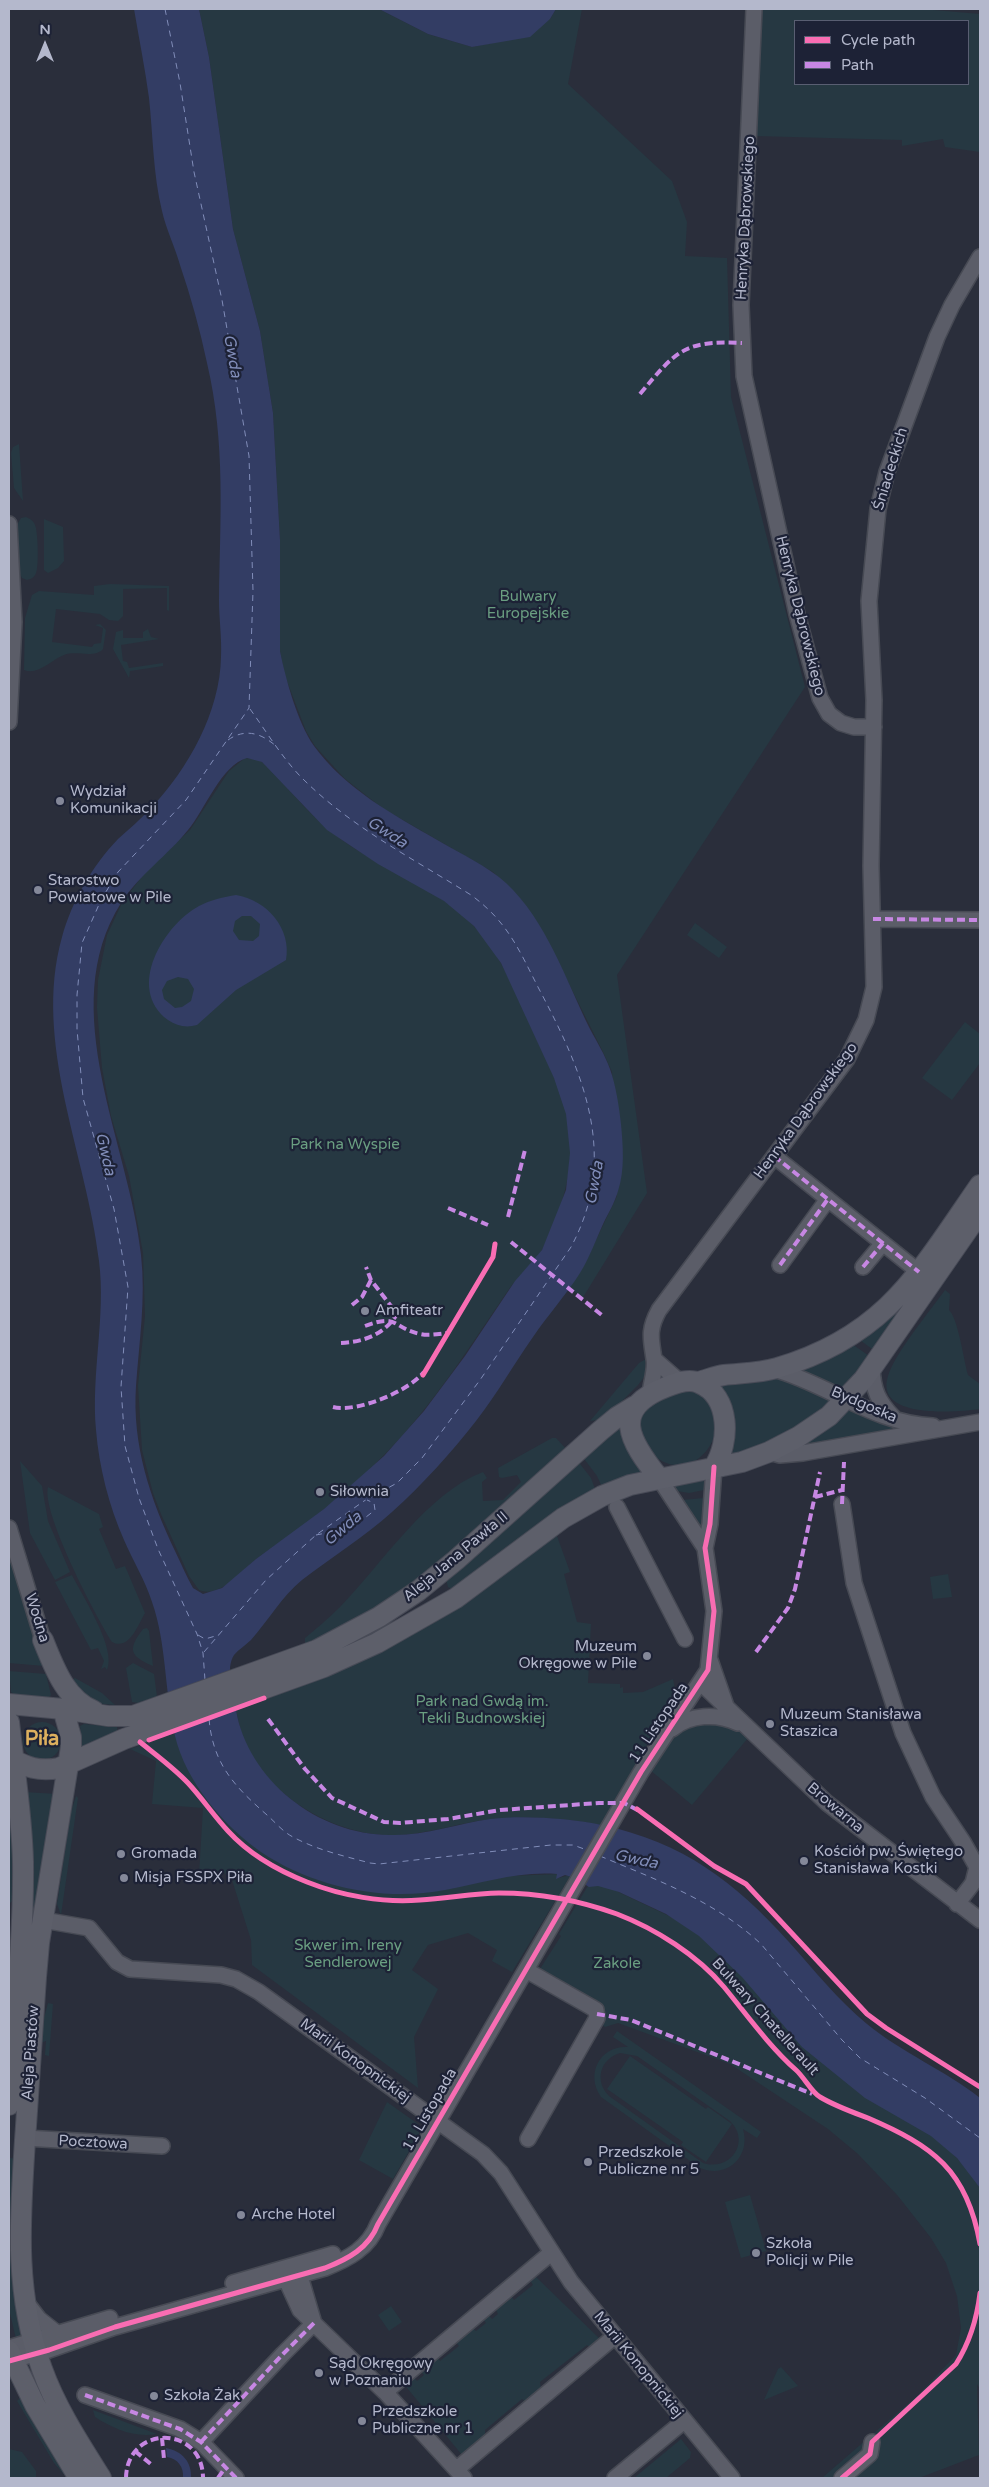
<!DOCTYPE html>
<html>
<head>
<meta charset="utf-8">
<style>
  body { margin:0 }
  #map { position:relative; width:989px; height:2487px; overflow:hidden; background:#2a2e3b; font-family:"Varela Round",sans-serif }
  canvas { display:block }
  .frame { position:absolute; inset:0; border:10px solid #b4b8cc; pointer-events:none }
  .legend { position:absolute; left:794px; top:20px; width:175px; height:65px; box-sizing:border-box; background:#1d2236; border:1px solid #595e72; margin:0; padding:6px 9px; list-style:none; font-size:15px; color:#b4b8cc }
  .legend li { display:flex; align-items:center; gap:10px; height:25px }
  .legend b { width:25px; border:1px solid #595e72 }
  .north { position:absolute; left:20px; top:20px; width:50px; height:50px; -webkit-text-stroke:4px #1d2236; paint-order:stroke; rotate:0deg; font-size:14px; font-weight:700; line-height:20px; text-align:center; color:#b4b8cc }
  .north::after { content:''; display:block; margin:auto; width:18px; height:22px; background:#b4b8cc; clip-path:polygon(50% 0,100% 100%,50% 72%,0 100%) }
</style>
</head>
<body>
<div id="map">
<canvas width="989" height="2487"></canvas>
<div class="frame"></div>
<ul class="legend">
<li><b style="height:6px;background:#f96db3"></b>Cycle path</li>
<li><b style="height:6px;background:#c787e3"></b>Path</li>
</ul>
<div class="north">N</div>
</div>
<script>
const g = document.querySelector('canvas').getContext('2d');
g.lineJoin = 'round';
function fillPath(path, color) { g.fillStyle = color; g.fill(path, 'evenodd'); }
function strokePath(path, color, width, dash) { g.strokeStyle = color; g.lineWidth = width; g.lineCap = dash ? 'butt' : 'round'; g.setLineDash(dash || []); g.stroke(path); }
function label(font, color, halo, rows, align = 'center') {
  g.font = font + ' "Varela Round",sans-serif'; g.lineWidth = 4.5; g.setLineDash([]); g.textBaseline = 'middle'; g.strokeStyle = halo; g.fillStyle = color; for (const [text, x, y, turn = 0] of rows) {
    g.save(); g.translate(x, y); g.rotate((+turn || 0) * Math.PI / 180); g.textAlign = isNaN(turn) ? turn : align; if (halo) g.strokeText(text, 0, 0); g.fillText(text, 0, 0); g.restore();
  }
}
fillPath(new Path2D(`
  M199,9H379L428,34L472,47L492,43L550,19L556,9H582L568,84L672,181L687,222L685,256L727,258L731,397L805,687L617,975L647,1193L582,1299L570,1287L584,1265L617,1196L612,1072L603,1052L547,940L522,901L493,872L382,808L344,778L315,746L306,731L285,676L280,651V540L273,413L260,331L233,229L209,57Z
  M759,9H922L980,14V152L945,147L943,139L902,146V140L755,136ZM795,21H968V84H795Z
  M19,444L23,501L14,488L11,453L13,447Z
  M26,517C30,519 33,520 35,525C38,531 39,567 36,573C34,578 31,579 27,580L22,578L19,572L16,527L21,518Z
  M44,519L63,527L64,561L58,568L48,573L44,570Z
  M110,584L169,586V611L167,610V588L123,589V616L118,621L109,620L100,614L56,609L52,642L92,647L94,644L101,643L103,628L95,625L100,624L106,630L103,649C94,659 77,650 64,655C52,659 38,676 24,670L25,618L32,595L39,591L94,595V586Z
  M148,629L151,637L159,639L121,645L123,661L127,662L129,668L163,663V666L130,671L129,678L113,649L116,632L123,630V638H143V632Z
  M245,758L256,759L262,762C289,788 311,818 342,840C384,870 437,887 473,925C503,956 518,999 536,1037C545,1057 556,1078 563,1099C577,1143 570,1189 551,1230C548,1236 546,1244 542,1250C533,1264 519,1275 509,1289C470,1346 434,1404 385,1454C356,1484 324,1510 291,1535C281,1542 269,1549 259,1557C242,1569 221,1599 199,1590L189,1576L161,1514L153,1493L142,1450L138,1386L145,1316L143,1253L129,1176L111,1116L102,1068L97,1008L98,980L107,935L122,903L146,871L190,830L229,771Z
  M695,923L727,947L719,958L687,935Z
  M965,1022L980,1034V1063L952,1100L922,1078Z
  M926,1273L876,1352L860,1340Z
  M945,1290L950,1294L949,1310C958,1318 964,1361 968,1375L980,1384V1409C958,1412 874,1420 888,1376C895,1353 930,1311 945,1290Z
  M852,1344L872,1358L845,1391L798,1370Z
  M646,1359L645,1376L638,1385L604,1419L590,1421L639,1363Z
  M777,1378L785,1379L836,1401L784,1438L725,1459L714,1383Z
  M692,1390C749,1417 693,1499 648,1450C644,1445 643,1438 641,1432C634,1402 668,1393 692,1390Z
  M852,1410L892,1424L891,1434L786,1451L844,1412Z
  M621,1423L648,1474L603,1489L597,1476L582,1456Z
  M552,1438H556L568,1451L396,1599L305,1648V1638C317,1628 329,1618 340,1607C381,1565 427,1493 483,1472L487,1478L482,1482L483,1501L503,1500L521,1482L517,1475L502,1478L499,1477L498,1468Z
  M577,1460L591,1478L596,1492L452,1589L448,1587L446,1579Z
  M20,1461L42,1486L48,1521L70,1572L55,1580L30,1533Z
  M708,1477L707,1489L704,1490L689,1493L677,1491L674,1484Z
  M48,1487L99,1514L103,1527L99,1529L116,1569L125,1566L145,1613C138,1625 129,1651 112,1642C96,1617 41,1512 48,1487Z
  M704,1498L706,1500L704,1541L682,1500Z
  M553,1525L570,1572L564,1574L577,1622L591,1624L588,1683L620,1684V1688L623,1687V1693L643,1692L673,1679L676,1694L601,1825C570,1819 537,1816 506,1818C465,1819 427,1837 385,1835C337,1833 280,1802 254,1760C242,1742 238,1721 234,1699L342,1660Z
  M9,1546L44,1666L9,1663Z
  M948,1574L952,1597L933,1599L930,1577Z
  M72,1575C83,1597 117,1649 107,1670L105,1667L101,1669L104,1661L98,1648L91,1650L55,1582Z
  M147,1628L149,1631L153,1666C130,1656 127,1650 143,1629Z
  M133,1663L154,1674L157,1697L139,1703L132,1702L126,1668Z
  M9,1671L46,1674L51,1695L48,1698L14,1694L11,1692Z
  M75,1678L102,1693L115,1705L92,1703L70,1680Z
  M699,1720L736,1729L748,1738L692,1805L650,1770L670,1738Z
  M23 1741a19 19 0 1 1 38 0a19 19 0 1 1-38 0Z
  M84,1724L117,1727L118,1735L82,1747L80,1726Z
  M176,1733L423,1893L506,1876L560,1874L558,1878L571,1875L512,1972L492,1961L497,1950L468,1933L428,1945L412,1970L438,1989L414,2037L418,2088L252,1965L251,1940L232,1880L223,1872L214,1882L199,1875L203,1808L152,1804L156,1761L130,1749Z
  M24,1792L57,1794L29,1939Z
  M76,1796L78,1798L61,1915L57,1904L71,1812Z
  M9,1803L15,1853L16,1897L9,1904Z
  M589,1884L608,1887L686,1924L921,2127L946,2146L980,2184V2389L977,2384L979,2455L919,2478H822L919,2394L956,2355L961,2328L957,2296L946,2263L931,2238L898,2196L858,2154L828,2129L730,2064L618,2023L605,2027L589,2015L531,1983L561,1936L559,1934Z
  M48,2003L53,2004L49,2056L45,2055L46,2041L37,2044Z
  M617,2031L761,2132L757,2138L743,2129C751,2157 727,2179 700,2168L601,2097C585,2074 600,2045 628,2047L613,2037ZM620,2053L637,2056L730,2121C751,2141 731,2172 703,2163L609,2096C594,2081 600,2059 620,2053Z
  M630,2056L706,2109L708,2107L732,2124L706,2162L681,2145L683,2142L607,2089Z
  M387,2102L418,2124L419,2134L393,2179L359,2160Z
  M10,2158L19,2159L23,2335L22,2337L16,2339L9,2309Z
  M750,2195L766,2251L741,2258L725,2202Z
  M534,2275L602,2341L592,2350L587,2345L540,2382L541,2392L527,2403L522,2399L485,2430V2436L462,2455L403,2383L413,2377L417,2381L424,2375L419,2369L436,2355L440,2361L459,2346L456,2342L472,2328L476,2331L486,2323L483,2319L488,2315L492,2319L498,2314L495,2307L510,2295L514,2300L533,2285L530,2280Z
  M391,2306L402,2322L389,2331L378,2315Z
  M781,2367L798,2386L764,2400L778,2369Z
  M23,2395L58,2457L67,2478L54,2463L17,2401Z
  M93,2410L157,2434C134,2438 114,2429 95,2417Z
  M681,2439L691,2452L690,2458L666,2478H634Z
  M9,2449L22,2452L36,2471V2478H9Z`), '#263842');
fillPath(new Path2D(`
  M134,9H199L209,57L233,229L260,331L273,413L280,540V651C286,680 297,721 314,746C345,789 394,815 439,841C461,854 486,865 506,883C546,920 566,980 590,1029C597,1042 605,1055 610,1069C616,1086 619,1106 621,1124C623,1146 625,1170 618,1191C615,1202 609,1212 604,1222C596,1239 590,1257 580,1273C566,1295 548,1315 533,1337C514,1364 497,1394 476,1421C451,1453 422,1485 392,1512C364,1537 332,1557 302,1580C282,1596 268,1621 251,1640C246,1645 239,1649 234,1655C225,1669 233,1694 236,1710C248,1780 318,1835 390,1835C424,1836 456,1824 490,1819C522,1815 570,1818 602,1825C684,1843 734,1881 789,1942C814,1970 838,2000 867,2024C902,2053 945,2070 980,2098V2188L957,2158L931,2136L865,2098L802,2047L742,1977L699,1936L666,1914L619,1892L598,1886L589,1887L575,1878L565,1875L556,1879L557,1874C518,1871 483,1883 445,1890C384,1902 313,1887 261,1852C223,1825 186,1782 175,1736C164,1691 167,1645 152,1602C145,1580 133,1561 124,1540C109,1506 99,1467 96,1430C91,1373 106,1317 99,1261C87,1156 32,1043 62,937C72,901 92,866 118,839C129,829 141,819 151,808C188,769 220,712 221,657C222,638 219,619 219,600C220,519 226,444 207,363C200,330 191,297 180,265C175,247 166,229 162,211C153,174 153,135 149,98C145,68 139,39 134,9ZM247,758L262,762L327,830L378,864L444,901L474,926L501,963L554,1078L566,1114L570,1153L566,1190L542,1250L515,1281L465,1356L424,1411L384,1456L324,1509L256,1559L222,1588L203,1594L193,1588C186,1576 181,1563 175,1551C150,1498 132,1445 136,1386C139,1342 146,1299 141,1255C130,1145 54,1009 121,903C140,874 167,856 188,830C205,810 221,765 247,758Z
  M379,9H556L550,19L530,37L472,47L428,34Z
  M236,895C267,900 292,929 286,960L236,990L197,1025C186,1028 177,1026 168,1020C125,988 164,925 199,906C210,900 224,897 236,895ZM242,916H251L260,924L259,936L253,941L239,940L233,931L235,921ZM178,977L188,979L194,989L191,1001L182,1007L175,1008L164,999L162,990L167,981Z
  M166,2448C182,2451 192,2462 191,2478H183C184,2467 178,2459 167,2457Z`), '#333d64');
strokePath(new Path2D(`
  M165,9L180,83L194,172L222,300L249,456L253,591L249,708L186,800L118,872L101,900L82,943L77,995V1029L83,1098L114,1209L128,1287L121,1387L125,1446L139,1498L158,1549L197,1634L203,1653L205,1680
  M250,709C266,731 281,756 300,776C349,826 412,858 471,895C508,922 519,950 539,989C583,1072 620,1156 571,1247L480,1380L422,1458L397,1483L364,1501
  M228,740C245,728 261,733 276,746
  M316,1535L352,1528L375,1510L374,1503L367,1500
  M198,1635L205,1639L219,1635
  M204,1652L266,1580L316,1535L364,1501
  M209,1719C213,1764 234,1786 267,1815C275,1822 283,1832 293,1837C317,1850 344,1856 370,1863L379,1864L551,1845H573L587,1850
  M600,1856C657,1880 715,1901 761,1944L842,2040L860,2058L925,2098L980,2138`), '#818db9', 1, [6, 5]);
const minor = new Path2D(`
  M754,9L741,305L744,376L797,614L820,698L829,714L841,723L854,727H874
  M9,524L14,622L9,722
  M873,919L980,920
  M774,1156L919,1272
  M780,1265L828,1199
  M863,1267L883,1243
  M655,1360L680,1382
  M872,1368C873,1390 878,1401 893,1417
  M774,1369C828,1384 875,1424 933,1426
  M650,1394C651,1383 656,1369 654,1359C651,1338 648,1330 659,1310L847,1059L866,1020L874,987L871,866L874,700L869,601L878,509L887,472L937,337L952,305L980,257
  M769,1452L780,1455L803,1453L980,1422
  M659,1478L705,1548
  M842,1504L854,1583L903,1733L933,1797L963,1842L977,1867L973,1883L957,1904
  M617,1507L685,1639
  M9,1528L46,1650
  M710,1660L726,1706
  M701,1683L827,1803L980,1920
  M672,1729C690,1714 717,1713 738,1723
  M43,1920L89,1928L117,1962L130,1969L221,1975L236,1979L259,1992L483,2154L501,2173L571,2282L732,2478
  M526,1970L591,2007L596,2010L597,2018L528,2139
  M25,2138L162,2146
  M294,2270L300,2276L313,2320
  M289,2271L287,2279L289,2286L300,2310L385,2392L464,2478
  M233,2283L333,2254
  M26,2302L39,2319L58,2334
  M9,2348L110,2318
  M9,2361L49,2350L115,2327L325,2268C348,2259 369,2248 378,2224L641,1772L708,1670L714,1611L705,1548L710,1524L714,1467
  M385,2392L551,2253
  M85,2395L180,2429L201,2442L236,2478
  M201,2442L283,2354L314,2323
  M457,2469L615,2336
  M615,2478L684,2421
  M842,2478L870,2454L872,2442`);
const major = new Path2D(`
  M698,1382C707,1380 715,1376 724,1375C742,1373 760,1373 777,1368C886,1336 919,1273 980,1185
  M659,1478C630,1442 609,1409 666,1387C676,1383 689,1378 699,1383C731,1396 730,1443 714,1467
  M43,1640C54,1667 65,1699 94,1711
  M9,1704L63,1709L108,1716H133L317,1650L379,1617L418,1591L456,1560L600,1431L617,1417L635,1406
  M63,1709L71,1737V1747L39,1943L36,1977C32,2032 29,2086 25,2140C20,2219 14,2292 42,2369C56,2408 79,2443 101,2478
  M9,1722C14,1768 22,1815 23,1862C24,1943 14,2024 9,2105
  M9,1758C27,1767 38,1772 59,1768L124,1739L324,1667L377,1643L456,1598L563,1518L602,1496L630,1485L742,1462L769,1452L798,1437L829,1416L864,1379L980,1212
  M9,2351L35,2405L79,2478`);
strokePath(minor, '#474a54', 18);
strokePath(major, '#484b57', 22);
strokePath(minor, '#5b5d68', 15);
strokePath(major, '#5d5f6a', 20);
strokePath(new Path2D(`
  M640,394C676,351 684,340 742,343
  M873,919L980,920
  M774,1156L919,1272
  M448,1208L488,1225
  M508,1217L525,1150
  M511,1242L603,1316
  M780,1265L828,1199
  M863,1267L883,1243
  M352,1305L362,1297L371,1280
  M365,1326C399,1313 392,1328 420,1334C428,1336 438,1334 447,1333
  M341,1343C364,1342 385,1334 397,1314L371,1280L366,1267
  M333,1407C357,1413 409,1391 424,1372
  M815,1497L842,1490
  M842,1504L844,1462
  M756,1652L788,1608L795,1589L820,1472
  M268,1719L305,1769L332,1798L384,1822L400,1823L448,1819L500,1810L599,1803H624L641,1812
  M597,2014L631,2020L812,2094
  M85,2395L180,2429L201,2442L236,2478
  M162,2438L164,2459
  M201,2442L283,2354L314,2323
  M135,2451L152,2465
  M126,2478C127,2424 203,2425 203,2478
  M218,2478L225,2468`), '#c787e3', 4, [8, 4]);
strokePath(new Path2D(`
  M423,1375L493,1257L495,1244
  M149,1740L264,1698
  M140,1742C156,1755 174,1768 188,1783C202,1798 214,1816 228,1831C249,1854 279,1871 307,1882C342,1896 383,1903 420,1900C447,1899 472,1893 499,1893C539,1893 578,1900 617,1914C656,1929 697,1955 724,1987C747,2015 769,2046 796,2070C804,2077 812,2093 820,2097C835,2106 852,2112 868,2118C933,2146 967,2170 980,2244
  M637,1809L714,1866L746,1884L867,2014L886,2028L980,2087
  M9,2361L49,2350L115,2327L325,2268C348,2259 369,2248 378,2224L641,1772L708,1670L714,1611L705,1548L710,1524L714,1467
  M842,2478L870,2454L872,2442L956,2364C970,2342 977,2318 980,2293`), '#f96db3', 5);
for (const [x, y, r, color] of [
  [60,801,5,"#848899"],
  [38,890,5,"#848899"],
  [365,1311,5,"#848899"],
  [320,1492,5,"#848899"],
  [647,1656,5,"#848899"],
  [770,1724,5,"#848899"],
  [121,1854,5,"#848899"],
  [804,1861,5,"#848899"],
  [124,1878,5,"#848899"],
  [588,2162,5,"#848899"],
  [241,2215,5,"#848899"],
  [756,2253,5,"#848899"],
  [319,2373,5,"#848899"],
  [154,2396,5,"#848899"],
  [362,2421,5,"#848899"]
]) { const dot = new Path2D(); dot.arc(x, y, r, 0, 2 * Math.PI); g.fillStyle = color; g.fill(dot); strokePath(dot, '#1d2236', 2); }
label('15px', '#b4b8cc', '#1d2236', [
  ["Henryka Dąbrowskiego",746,218,-87],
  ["Śniadeckich",891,469,-73],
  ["Henryka Dąbrowskiego",800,616,76],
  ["Henryka Dąbrowskiego",806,1111,-54],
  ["Bydgoska",864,1405,23],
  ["Aleja Jana Pawła II",456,1557,-40],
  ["Wodna",37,1618,73],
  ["11 Listopada",659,1723,-56],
  ["Browarna",835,1808,40],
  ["Bulwary Chatellerault",765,2017,48],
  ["Aleja Piastów",31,2053,-86],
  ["Marii Konopnickiej",355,2061,36],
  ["11 Listopada",430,2110,-60],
  ["Pocztowa",93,2143,3],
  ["Marii Konopnickiej",638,2365,51]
]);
label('15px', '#6a9e81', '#1d2236', [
  ["Bulwary",528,597],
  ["Europejskie",528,614],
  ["Park na Wyspie",345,1145],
  ["Park nad Gwdą im.",482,1702],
  ["Tekli Budnowskiej",482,1719],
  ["Skwer im. Ireny",348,1946],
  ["Sendlerowej",348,1963],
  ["Zakole",617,1964]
]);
label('15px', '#b4b8cc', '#1d2236', [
  ["Wydział",70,792],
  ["Komunikacji",70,809],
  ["Starostwo",48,881],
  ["Powiatowe w Pile",48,898],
  ["Amfiteatr",375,1311],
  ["Siłownia",330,1492],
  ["Muzeum",637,1647,"right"],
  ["Okręgowe w Pile",637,1664,"right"],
  ["Muzeum Stanisława",780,1715],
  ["Staszica",780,1732],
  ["Kościół pw. Świętego",814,1852],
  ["Stanisława Kostki",814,1869],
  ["Gromada",131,1854],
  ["Misja FSSPX Piła",134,1878],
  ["Przedszkole",598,2153],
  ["Publiczne nr 5",598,2170],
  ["Arche Hotel",251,2215],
  ["Szkoła",766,2244],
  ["Policji w Pile",766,2261],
  ["Sąd Okręgowy",329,2364],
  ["w Poznaniu",329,2381],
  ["Szkoła Żak",164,2396],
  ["Przedszkole",372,2412],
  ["Publiczne nr 1",372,2429]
], 'left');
label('italic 16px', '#818db9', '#1d2236', [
  ["Gwda",232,356,80],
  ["Gwda",387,833,33],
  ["Gwda",105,1154,77],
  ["Gwda",595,1183,-80],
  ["Gwda",343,1529,-40],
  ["Gwda",636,1860,12]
]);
label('bold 20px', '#ddb05e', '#1d2236', [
  ["Piła",42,1740]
]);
</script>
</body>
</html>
